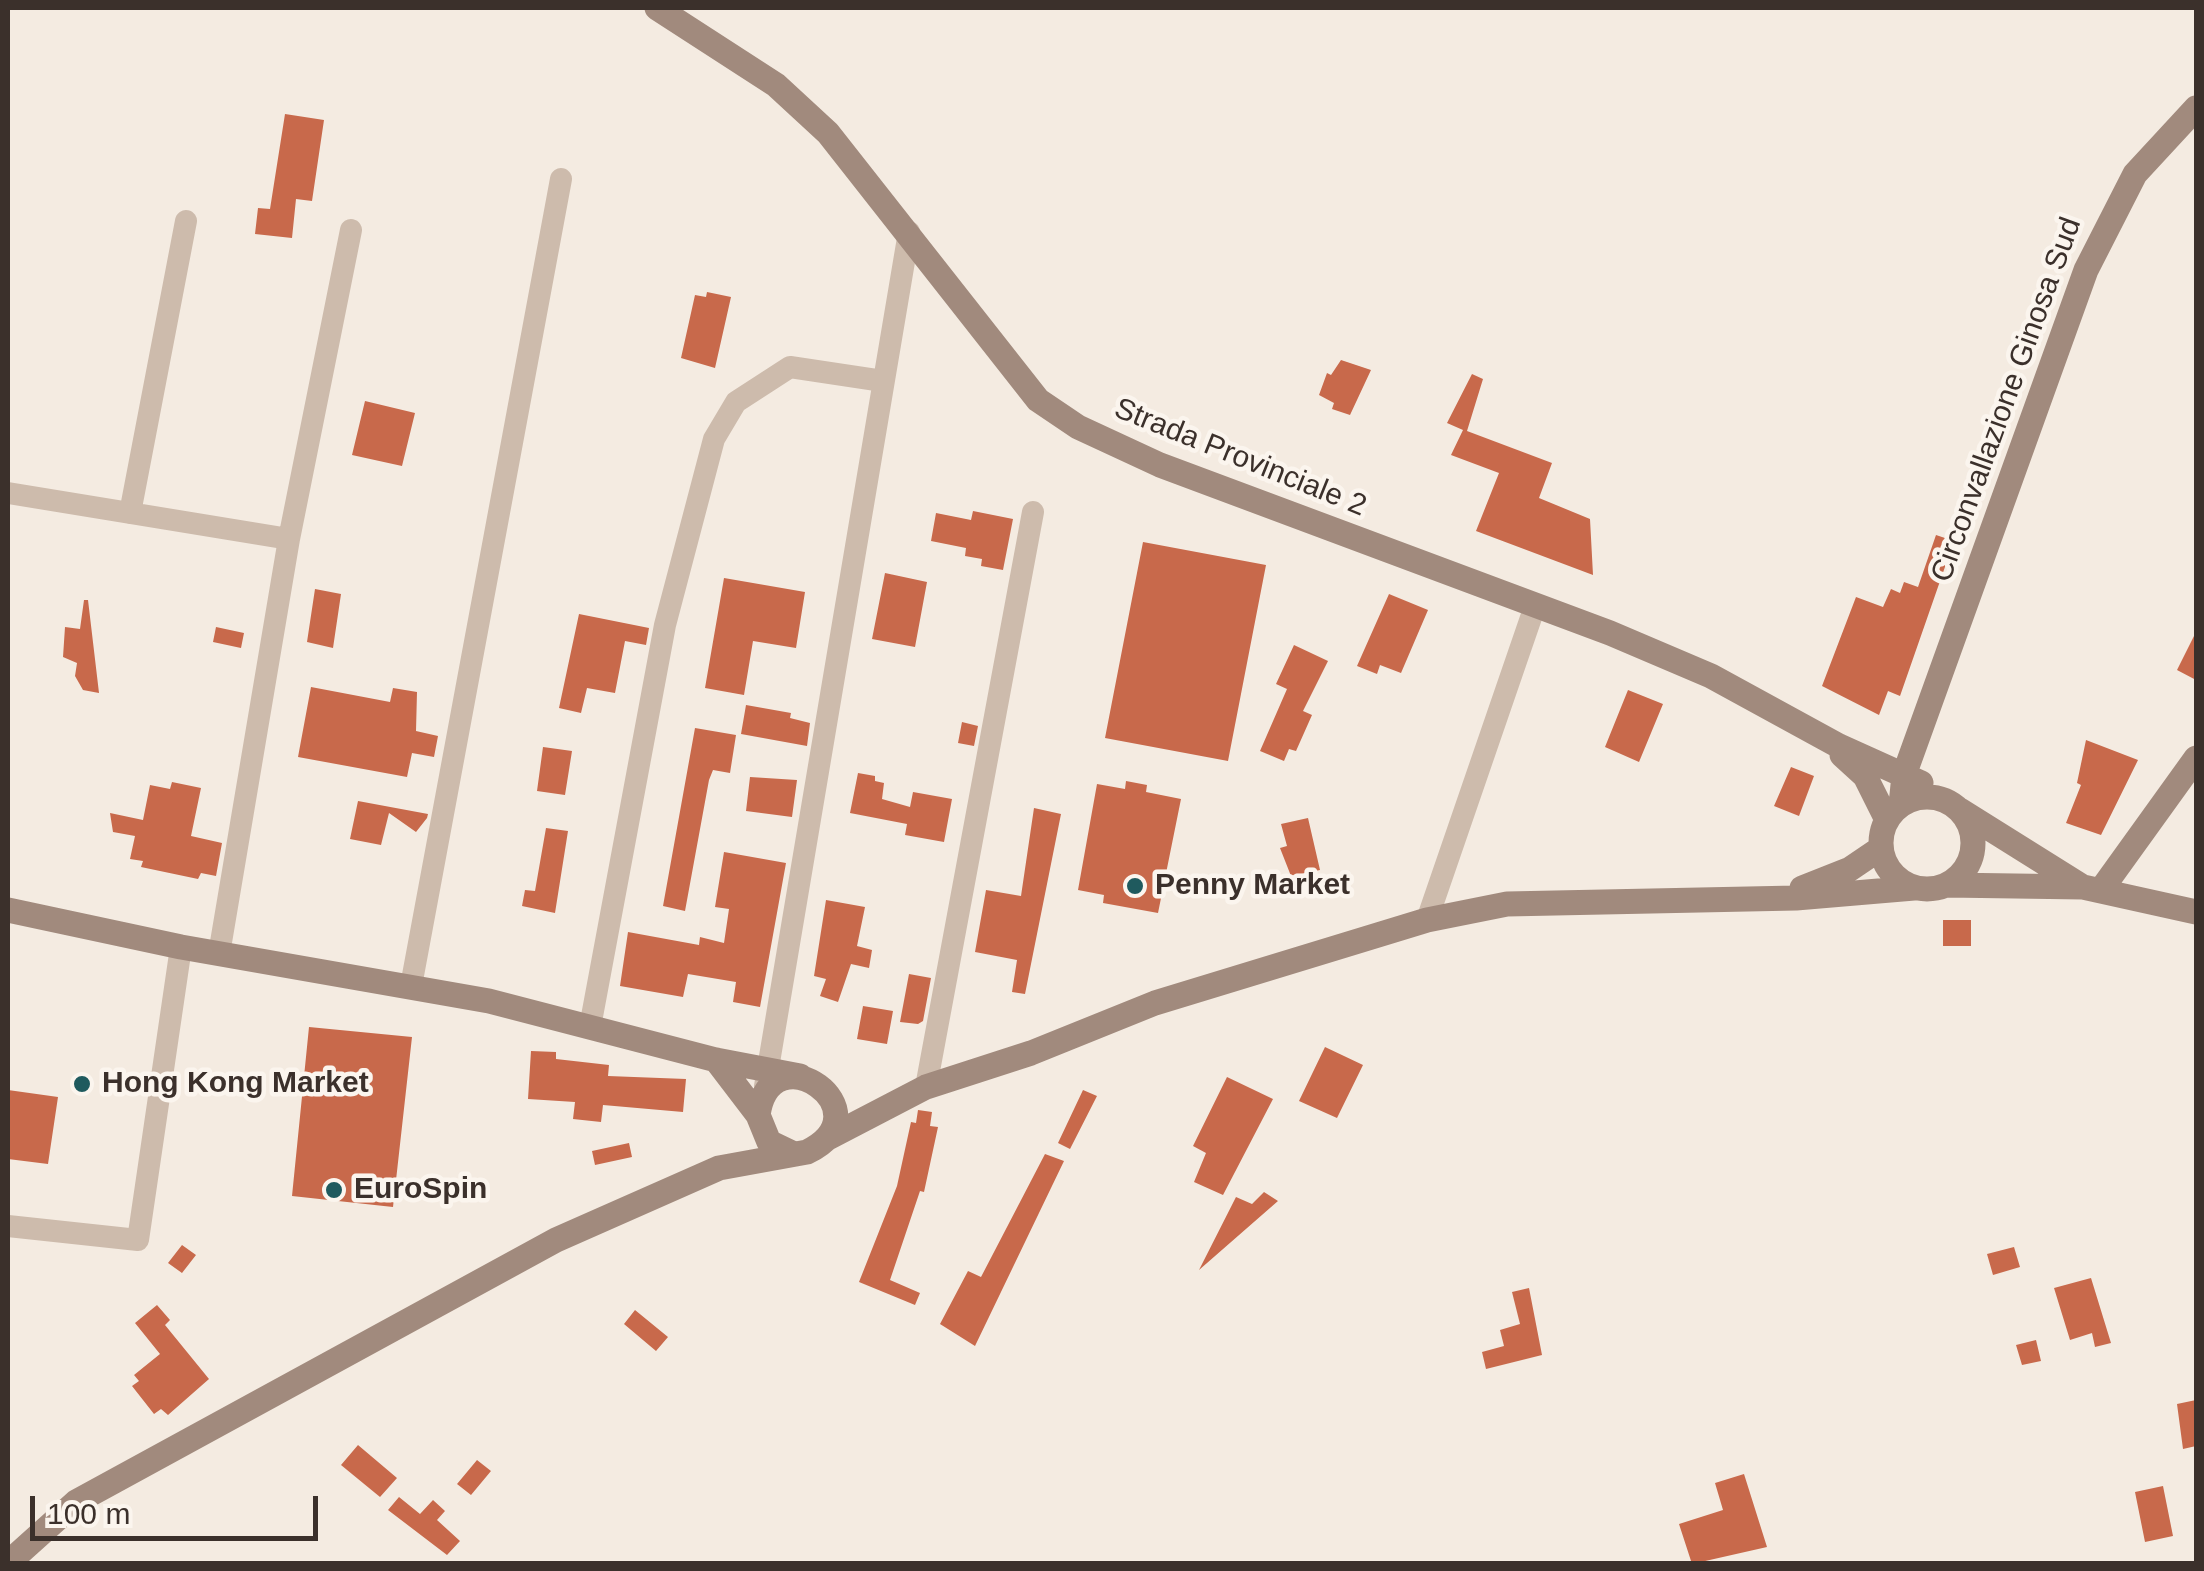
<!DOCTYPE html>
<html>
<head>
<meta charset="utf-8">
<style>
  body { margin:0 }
  #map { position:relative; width:2204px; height:1571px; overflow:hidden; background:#f4ebe1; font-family:Helvetica,sans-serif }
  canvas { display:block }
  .frame { position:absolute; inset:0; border:10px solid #3b302b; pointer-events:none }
  .scale { position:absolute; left:30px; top:1496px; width:288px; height:45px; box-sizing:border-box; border:5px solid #3b302b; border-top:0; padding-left:12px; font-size:30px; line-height:35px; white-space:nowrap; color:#3b302b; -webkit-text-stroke:8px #fbf5ee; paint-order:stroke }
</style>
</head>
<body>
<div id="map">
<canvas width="2204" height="1571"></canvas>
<div class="frame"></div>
<div class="scale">100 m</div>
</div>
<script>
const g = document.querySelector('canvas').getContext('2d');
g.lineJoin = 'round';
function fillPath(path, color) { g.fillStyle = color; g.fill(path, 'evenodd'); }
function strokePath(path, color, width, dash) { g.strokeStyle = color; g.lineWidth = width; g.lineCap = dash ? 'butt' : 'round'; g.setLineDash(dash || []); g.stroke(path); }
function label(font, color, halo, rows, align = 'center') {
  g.font = font + ' Helvetica,sans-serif'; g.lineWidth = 9; g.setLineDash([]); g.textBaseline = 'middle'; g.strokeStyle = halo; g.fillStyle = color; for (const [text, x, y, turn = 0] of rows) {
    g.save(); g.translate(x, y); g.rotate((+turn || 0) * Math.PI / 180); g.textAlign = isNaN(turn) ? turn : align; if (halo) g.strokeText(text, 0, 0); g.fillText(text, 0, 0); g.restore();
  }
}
fillPath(new Path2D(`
  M285,114L324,120L312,201L296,199L292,238L255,234L258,208L270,209Z
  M707,292L731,297L715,368L681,358L695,295L706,297Z
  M1341,360L1371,370L1350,415L1332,409L1334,403L1319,395L1327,373L1331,375Z
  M1472,374L1483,379L1467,431L1552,463L1539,498L1590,519L1593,575L1476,531L1499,473L1451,455L1463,430L1447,423Z
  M365,401L415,413L402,466L352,455Z
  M973,511L1013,519L1003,570L981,566L982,559L965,556L966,548L931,541L936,513L971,520Z
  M1936,535L1954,541L1900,696L1888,691L1879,715L1822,686L1856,597L1883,607L1891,589L1900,593L1904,582L1918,587Z
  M1143,542L1266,565L1228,761L1105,738Z
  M885,573L927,582L915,647L872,639Z
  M724,578L805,592L796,648L753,641L744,695L705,688Z
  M315,589L341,594L333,648L307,642Z
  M1389,594L1428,610L1401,673L1380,665L1377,674L1357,666Z
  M84,600H88L99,693L83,690L75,676L77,663L63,657L65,627L80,629Z
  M579,614L649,628L646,645L625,641L615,693L587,688L581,713L559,708Z
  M216,627L244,633L241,648L213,642Z
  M2196,632V680L2177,670Z
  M1294,645L1328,661L1303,711L1312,715L1296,751L1289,749L1284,761L1260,751L1287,689L1276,684Z
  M311,687L390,702L393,688L417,692L416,731L438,736L434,757L412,753L407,777L298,757Z
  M1628,690L1663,704L1639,762L1605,747Z
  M746,705L791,713L790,718L810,723L807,746L741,734Z
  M962,722L978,726L974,746L958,743Z
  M695,728L736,735L730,773L713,770L709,780L685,911L663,906Z
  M2086,740L2138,760L2101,835L2066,823L2081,785L2077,783Z
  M543,747L572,751L565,795L537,791Z
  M1791,767L1814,776L1799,816L1774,806Z
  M858,773L875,776V781L884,783L882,799L910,807L913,792L952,799L944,842L905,835L907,824L850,813Z
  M750,777L797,780L792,817L746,811Z
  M1126,781L1147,785L1146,792L1181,799L1158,913L1103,903L1104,895L1078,890L1097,784L1125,789Z
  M172,782L201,788L191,836L222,843L216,876L201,873L198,879L141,867L143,861L130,859L135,836L113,832L110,813L143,820L150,785L170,789Z
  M358,801L428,814L427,818L416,832L389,813L381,845L350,839Z
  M1034,808L1061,814L1025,994L1012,992L1017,960L975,952L986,890L1021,896Z
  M1308,818L1320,870L1291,876L1280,848L1287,846L1281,824Z
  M546,828L568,831L555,913L522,906L525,890L535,891Z
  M724,852L786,863L760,1007L733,1002L736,982L688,974L683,997L620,986L628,932L699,945L700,937L724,943L729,909L715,907Z
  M826,900L865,907L857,946L872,950L869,968L851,964L838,1002L820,996L826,979L814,976Z
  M1943,920H1971V946H1943Z
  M909,974L931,978L923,1021L918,1024L900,1022Z
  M863,1006L893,1011L887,1044L857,1039Z
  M309,1027L412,1037L393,1207L292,1196Z
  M1325,1047L1363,1065L1337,1118L1299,1101Z
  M531,1051L556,1052V1059L609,1065L608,1076L686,1079L683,1112L603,1105L601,1122L573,1119L575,1102L528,1099Z
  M1227,1077L1273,1099L1223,1195L1194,1182L1206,1153L1193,1146Z
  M8,1090L58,1097L48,1164L8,1159Z
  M1083,1090L1097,1096L1070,1149L1058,1143Z
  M918,1110L932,1112L930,1126L938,1127L924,1192L920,1191L890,1280L920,1293L915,1305L859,1282L897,1186L911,1122L916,1123Z
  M629,1143L632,1157L595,1165L592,1151Z
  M1045,1154L1064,1161L975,1346L940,1324L968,1271L981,1277Z
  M1264,1192L1278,1201L1199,1270L1236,1197L1252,1204Z
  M182,1245L196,1255L182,1273L168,1263Z
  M2014,1247L2020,1267L1993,1275L1987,1254Z
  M2091,1278L2111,1343L2095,1347L2092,1333L2070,1340L2054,1288Z
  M1529,1288L1542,1355L1486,1369L1482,1352L1504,1346L1500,1330L1520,1324L1512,1292Z
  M157,1305L170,1320L165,1325L209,1379L168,1415L161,1409L154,1414L132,1386L139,1381L134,1375L160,1354L135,1323Z
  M635,1310L668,1337L656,1351L624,1324Z
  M2036,1340L2041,1361L2022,1365L2016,1345Z
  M2196,1400V1446L2183,1449L2177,1404Z
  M358,1445L397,1478L380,1497L341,1465Z
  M477,1460L491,1471L471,1495L457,1484Z
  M1744,1474L1767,1547L1692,1564L1679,1524L1723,1510L1715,1483Z
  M2163,1486L2173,1536L2145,1542L2135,1492Z
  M399,1497L420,1514L433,1500L445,1511L437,1520L460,1541L447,1555L388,1510Z`), '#c8694b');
strokePath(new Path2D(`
  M8,493L289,539
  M130,513L186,221
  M1427,920L1535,606
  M219,954L289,539L351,230
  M411,986L561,179
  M590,1027L665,625L714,439L736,402L790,367L883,381
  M765,1086L909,232
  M926,1087L1033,512
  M8,1226L138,1240L181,947`), '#cdbbac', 22);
strokePath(new Path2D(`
  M657,8L776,85L828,133L1038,400L1078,427L1160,465L1610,633L1711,676L1839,746L1921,783
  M1842,755L1865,776L1887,820
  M1881 843a46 46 0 1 1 92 0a46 46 0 1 1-92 0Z
  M1901,805L1904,775L2086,270L2135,174L2196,108
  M1960,810L2083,887
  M1947,885L2083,887L2196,912
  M1802,888L1850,869L1881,848
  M2101,890L2196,758
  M8,910L181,947L489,1001L716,1060L800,1076
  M716,1060L758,1115
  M828,1138L926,1087L1031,1053L1155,1003L1427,920L1507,904L1796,898L1914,888
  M8,1563L76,1502L556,1240L719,1168L807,1152C889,1112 771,1028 758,1115L769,1142L794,1154`), '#a18a7d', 25);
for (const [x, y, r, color] of [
  [1135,886,10,"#1f5a5e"],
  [82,1084,10,"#1f5a5e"],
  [334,1190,10,"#1f5a5e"]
]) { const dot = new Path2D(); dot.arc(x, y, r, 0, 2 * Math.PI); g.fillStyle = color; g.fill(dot); strokePath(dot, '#fbf5ee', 4); }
label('30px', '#3b302b', '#fbf5ee', [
  ["Circonvallazione Ginosa Sud",2007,400,-70],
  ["Strada Provinciale 2",1240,458,22]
]);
label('bold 30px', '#3b302b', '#fbf5ee', [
  ["Penny Market",1155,886],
  ["Hong Kong Market",102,1084],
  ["EuroSpin",354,1190]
], 'left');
</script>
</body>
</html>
